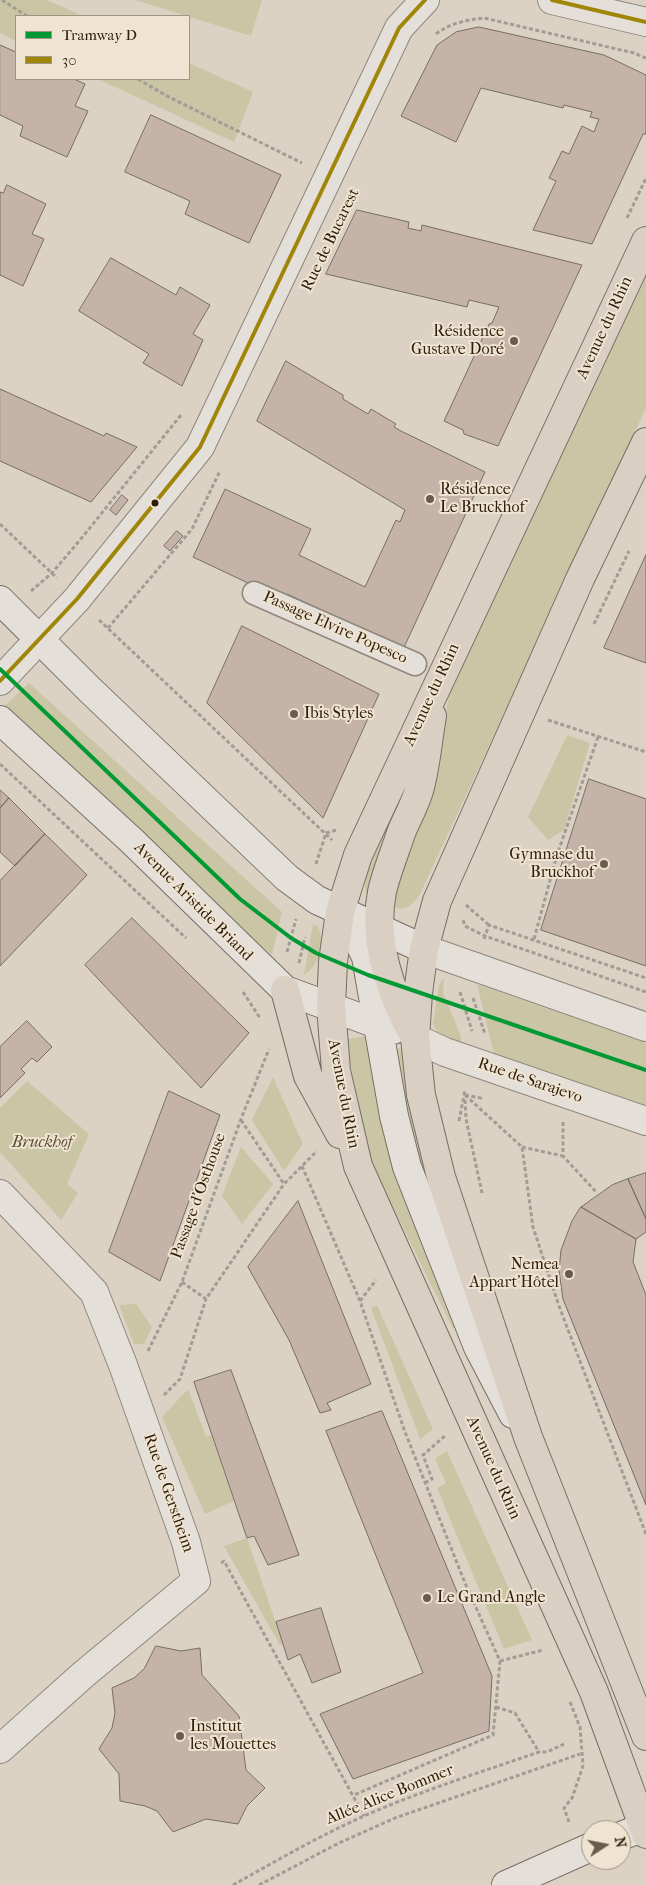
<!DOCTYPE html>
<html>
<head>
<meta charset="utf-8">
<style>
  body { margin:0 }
  #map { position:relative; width:646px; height:1885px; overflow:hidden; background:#dcd2c4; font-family:"IM FELL French Canon",serif }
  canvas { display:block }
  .legend { position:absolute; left:15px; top:15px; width:175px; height:65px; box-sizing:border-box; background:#efe3d2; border:1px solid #a19482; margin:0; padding:6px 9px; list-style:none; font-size:15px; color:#2d1d09 }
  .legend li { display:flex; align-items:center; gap:10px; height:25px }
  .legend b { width:25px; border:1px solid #a19482 }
  .north { position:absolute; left:581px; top:1820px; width:50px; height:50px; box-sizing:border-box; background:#efe3d2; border:1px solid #a19482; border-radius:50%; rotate:79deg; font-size:14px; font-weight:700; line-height:20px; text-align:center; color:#2d1d09 }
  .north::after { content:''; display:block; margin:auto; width:18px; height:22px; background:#6a5c4a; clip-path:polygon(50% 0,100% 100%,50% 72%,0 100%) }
</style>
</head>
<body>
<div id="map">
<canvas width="646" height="1885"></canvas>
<ul class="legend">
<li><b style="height:6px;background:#093"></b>Tramway D</li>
<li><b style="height:6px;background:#a08608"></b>30</li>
</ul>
<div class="north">N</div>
</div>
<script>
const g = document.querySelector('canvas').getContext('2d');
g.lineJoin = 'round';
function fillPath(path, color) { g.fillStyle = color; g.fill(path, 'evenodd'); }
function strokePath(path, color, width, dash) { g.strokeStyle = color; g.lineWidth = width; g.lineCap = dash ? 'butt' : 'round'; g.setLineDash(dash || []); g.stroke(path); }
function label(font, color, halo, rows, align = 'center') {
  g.font = font + ' "IM FELL French Canon",serif'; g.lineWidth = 4; g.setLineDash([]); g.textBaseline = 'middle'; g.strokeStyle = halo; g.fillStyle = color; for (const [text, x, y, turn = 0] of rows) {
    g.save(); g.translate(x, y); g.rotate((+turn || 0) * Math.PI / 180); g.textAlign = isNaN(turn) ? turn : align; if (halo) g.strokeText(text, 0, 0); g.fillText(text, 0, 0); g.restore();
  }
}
fillPath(new Path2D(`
  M0,0H47L83,16H16V41L0,33Z
  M135,0H262L251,36Z
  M189,63L253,92L234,142L98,79H189Z
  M646,267V408L420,894C413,903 409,911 396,908L392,902L394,883L432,788L449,696Z
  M29,683L282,912L272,955L0,720V710Z
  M567,735L590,743L564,830L548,840L528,817Z
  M414,764L368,897C354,876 403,788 414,764Z
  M313,924L318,926C325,944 321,964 304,975Z
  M444,977L443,993L461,1036V1045L444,1043L433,1024L439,985Z
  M477,984L646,1043V1106L495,1058Z
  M366,1036L459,1325L453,1329L385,1191L368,1151L347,1047L349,1039Z
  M399,1048L402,1053L415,1126L435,1203L415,1162L396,1049Z
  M273,1077L303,1144L284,1171L252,1120Z
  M27,1081L89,1134L67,1184L78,1193L61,1220L0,1152V1108Z
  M241,1147L273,1184L242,1224L222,1196Z
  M136,1304L152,1327L144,1344H134L119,1305Z
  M377,1305L433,1429L420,1439L371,1308Z
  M188,1389L206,1437L211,1435L234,1501L205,1514L162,1417Z
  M447,1451L532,1640L504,1649L437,1488L446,1483L435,1459Z
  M247,1538L283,1644L280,1645L224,1546Z`), '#cac5a4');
const building = new Path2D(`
  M479,27L604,55L646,75V134H643L592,244L533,230L556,181L549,178L562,151L569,154L582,126L594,132L599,119L590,117L592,112L564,105L563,108L481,88L456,142L401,116L437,45L456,32Z
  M0,45L16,52V79H74L85,84L75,106L88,111L67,157L20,136L23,126L0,115Z
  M151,115L281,175L249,243L185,214L190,201L125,172Z
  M7,185L46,204L32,234L44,239L23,286L0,275V192L3,193Z
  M357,210L409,222L408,228L421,231L422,225L582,265L498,446L464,434L463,430L444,421L489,324L492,323L499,307L469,300L467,307L326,274Z
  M111,258L176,295L180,287L210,305L193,334L203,340L182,386L143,363L149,354L79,311Z
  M286,361L343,395V399L368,414L371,409L396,424L394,427L401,431L485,472L400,656L349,623L287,594L284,600L193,557L225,489L311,529L299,555L365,587L396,520L400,522L405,510L257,421Z
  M0,389L104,436L106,433L137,447L91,502L0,461Z
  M122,495L128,500L116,515L110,510Z
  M177,531L183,536L170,551L164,546Z
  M646,555V663L604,648Z
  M242,626L379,694L323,818L207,703Z
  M589,779L646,799V966L541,930Z
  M0,790L9,798L0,808Z
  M9,798L45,834L15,866L0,852V808Z
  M45,834L87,875L0,966V881Z
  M132,918L249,1033L201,1088L85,965Z
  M27,1021L52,1047L37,1062L32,1058L21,1069L25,1073L0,1098V1047Z
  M169,1091L220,1115L160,1281L109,1252Z
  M646,1173V1219L628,1179Z
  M628,1179L646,1219V1232L636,1239L581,1207L612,1185Z
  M298,1201L371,1384L327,1403L331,1410L320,1413L289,1340L248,1267Z
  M581,1207L636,1239L633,1262L646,1295V1505L563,1299L559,1271L561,1250L572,1221Z
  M231,1370L299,1555L268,1565L254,1536L247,1538L194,1382Z
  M382,1411L492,1676L489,1731L353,1779L320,1714L423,1673L326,1431Z
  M321,1608L341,1672L312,1683L300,1654L288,1660L276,1622Z
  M156,1646L181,1651L200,1648L202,1675L239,1716L246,1770L265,1788L247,1806L238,1824L206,1819L173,1832L157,1811L145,1806L120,1801L119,1774L99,1749L112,1728L115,1713L112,1688L134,1678L144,1669Z`);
fillPath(building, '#c5b3a8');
strokePath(building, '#756e64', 1);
const pedestrian = new Path2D(`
  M254,593L415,664`);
const minor = new Path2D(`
  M552,0L646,22
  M0,681L77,599L200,447L399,28L425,0
  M424,949L646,1027
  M415,1038L445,1052L646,1121
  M0,1194L94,1292L123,1365L186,1542L196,1581L84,1674L0,1749`);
const secondary = new Path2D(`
  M0,600L89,689L287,878L317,900L424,949
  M0,720L132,841L285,990L393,1030
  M340,912L351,925L366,957L394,1116L407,1167L478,1347L513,1414
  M621,1836L644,1827
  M506,1885L591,1847`);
const primary = new Path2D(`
  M646,241L358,855L340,912L333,962L331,1006L336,1071L358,1166L594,1692L646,1834
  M646,442L580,579L437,901L424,949L418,993L415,1038L421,1095L441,1177L528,1437L646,1736
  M285,990L308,1076L340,1134
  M415,1038C391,995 372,941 382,892C386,873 395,852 401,833C407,818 416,803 420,787C426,764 428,739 432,716`);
strokePath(pedestrian, '#8e877c', 25);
strokePath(minor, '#8e877c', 30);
strokePath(secondary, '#756e64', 30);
strokePath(primary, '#756e64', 30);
strokePath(new Path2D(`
  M2,0L27,16
  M436,34C450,23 466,20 484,18L634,53L646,58
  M138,79L167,96L302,163
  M627,218L646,178
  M0,524L57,578
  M31,591L52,573L80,540L181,415
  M99,620L332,840
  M594,624L629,551
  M108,628L192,529L220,471
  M548,720L646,752
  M0,764L186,938
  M316,864L326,833L337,830
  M466,905L489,925
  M463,920L465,926L485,936L646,992
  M484,939L489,925L646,978
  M534,939L557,855L598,737
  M287,952L296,919
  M299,963L305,937
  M243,992L260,1018
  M460,992L472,1031
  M473,998L485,1034
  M465,1095L522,1147L533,1227L559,1306L646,1534
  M465,1095L481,1098L483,1096
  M465,1100L466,1119L482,1193
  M241,1120L284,1184L317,1151
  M459,1121L465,1090
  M563,1122V1156L597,1193
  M522,1147L563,1156
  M302,1166L360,1301L405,1432L465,1583L500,1661L493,1735L354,1795
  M182,1282L206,1299L284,1184
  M360,1301L376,1280
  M148,1351L182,1282L241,1119L269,1049
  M164,1395L180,1379L206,1299
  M425,1483L432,1479L423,1455L446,1435
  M221,1563L224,1561L364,1816
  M500,1661L543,1650
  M496,1707L515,1713L539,1752
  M569,1822L564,1808L572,1798L583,1766
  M233,1885C276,1861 319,1836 364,1816C421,1791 481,1772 539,1752H547L564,1744
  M259,1885L339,1843L395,1818L580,1754`), '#a19c94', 3, [4, 2.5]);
strokePath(pedestrian, '#e4dfd8', 22);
strokePath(minor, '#e4dfd8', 28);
strokePath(secondary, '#e4dfd8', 28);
strokePath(primary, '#d9cfc3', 28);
strokePath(new Path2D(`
  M570,1702L580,1727L583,1766`), '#a19c94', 3, [4, 2.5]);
strokePath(new Path2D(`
  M552,0L646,22
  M0,681L77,599L200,447L399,28L425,0`), '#a08608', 4);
strokePath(new Path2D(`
  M0,669L240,899L291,938L316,953L368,975L646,1070`), '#093', 4);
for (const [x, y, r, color] of [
  [514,341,5,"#6a5c4a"],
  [430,499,5,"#6a5c4a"],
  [155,503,4.5,"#2d1d09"],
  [294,714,5,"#6a5c4a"],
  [604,864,5,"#6a5c4a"],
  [569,1274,5,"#6a5c4a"],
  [427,1598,5,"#6a5c4a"],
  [180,1736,5,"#6a5c4a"]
]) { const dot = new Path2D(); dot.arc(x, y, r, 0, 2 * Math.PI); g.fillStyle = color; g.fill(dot); strokePath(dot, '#efe3d2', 2); }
label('16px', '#2d1d09', '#efe3d2', [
  ["Rue de Bucarest",331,240,-64],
  ["Avenue du Rhin",605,328,-65],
  ["Passage Elvire Popesco",335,628,24],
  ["Avenue du Rhin",432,695,-65],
  ["Avenue Aristide Briand",193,902,45],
  ["Rue de Sarajevo",530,1081,19],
  ["Avenue du Rhin",343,1094,79],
  ["Passage d'Osthouse",199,1196,-70],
  ["Avenue du Rhin",493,1468,66],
  ["Rue de Gerstheim",168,1493,71],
  ["Allée Alice Bommer",390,1795,-22]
]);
label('16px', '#2d1d09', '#efe3d2', [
  ["Résidence",504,332,"right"],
  ["Gustave Doré",504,350,"right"],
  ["Résidence",440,490],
  ["Le Bruckhof",440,508],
  ["Ibis Styles",304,714],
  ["Gymnase du",594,855,"right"],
  ["Bruckhof",594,873,"right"],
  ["Nemea",559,1265,"right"],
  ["Appart'Hôtel",559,1283,"right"],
  ["Le Grand Angle",437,1598],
  ["Institut",190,1727],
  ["les Mouettes",190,1745]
], 'left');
label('italic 16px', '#584c30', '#efe3d2', [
  ["Bruckhof",42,1143]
]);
</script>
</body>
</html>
